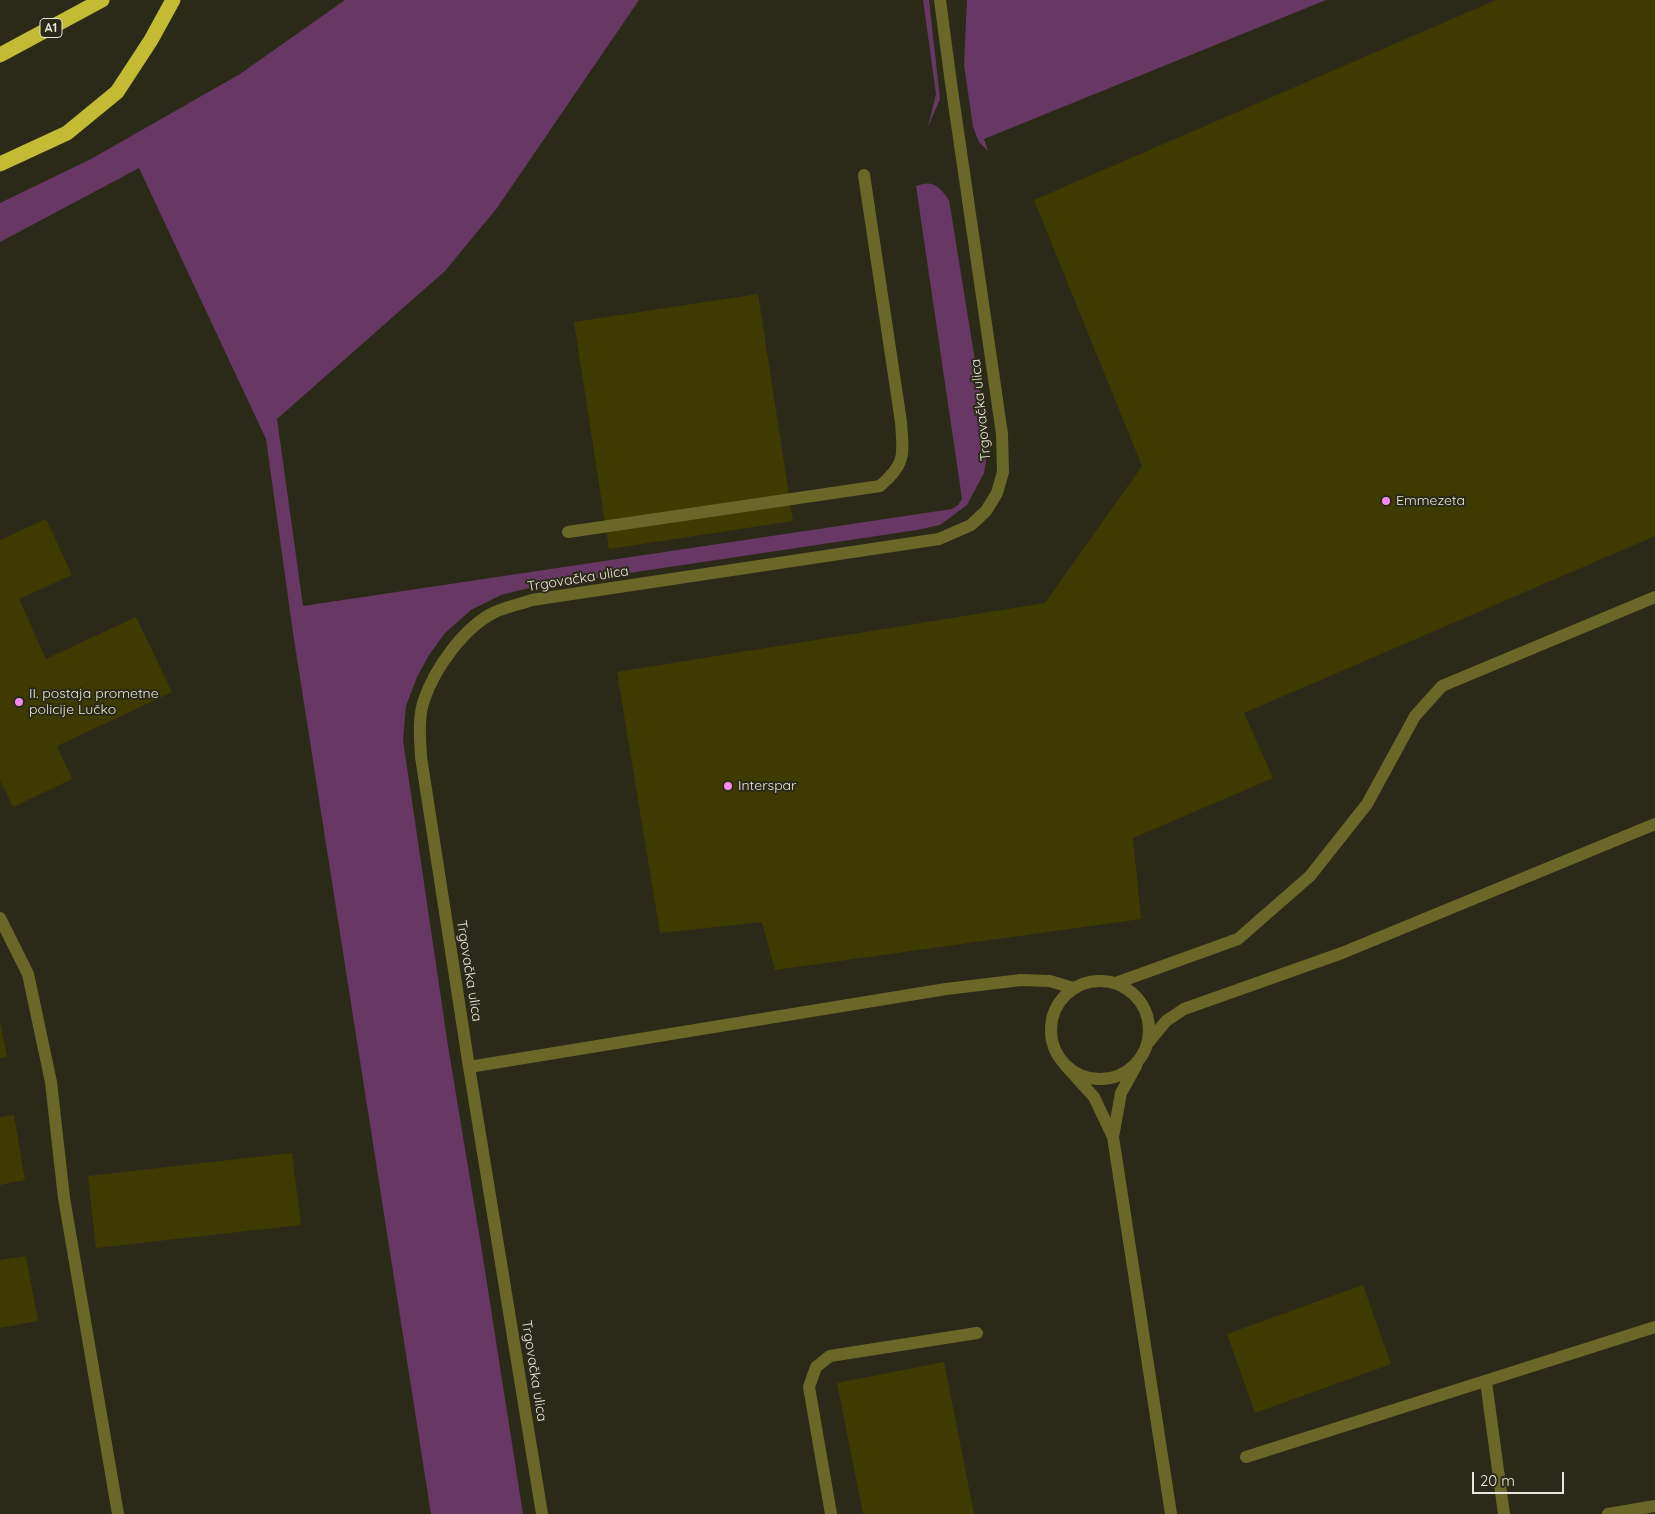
<!DOCTYPE html>
<html>
<head>
<meta charset="utf-8">
<style>
  body { margin:0 }
  #map { position:relative; width:1655px; height:1514px; overflow:hidden; background:#2b2a18; font-family:Quicksand,sans-serif }
  canvas { display:block }
  .scale { position:absolute; left:1472px; top:1472px; width:92px; height:22px; box-sizing:border-box; border:2px solid #e7e7db; border-top:0; padding-left:6px; font-size:15px; line-height:18px; white-space:nowrap; color:#e7e7db; -webkit-text-stroke:4px #2b2a18; paint-order:stroke }
</style>
</head>
<body>
<div id="map">
<canvas width="1655" height="1514"></canvas>
<div class="scale">20 m</div>
</div>
<script>
const g = document.querySelector('canvas').getContext('2d');
g.lineJoin = 'round';
function fillPath(path, color) { g.fillStyle = color; g.fill(path, 'evenodd'); }
function strokePath(path, color, width, dash) { g.strokeStyle = color; g.lineWidth = width; g.lineCap = dash ? 'butt' : 'round'; g.setLineDash(dash || []); g.stroke(path); }
function label(font, color, halo, rows, align = 'center') {
  g.font = font + ' Quicksand,sans-serif'; g.lineWidth = 4; g.setLineDash([]); g.textBaseline = 'middle'; g.strokeStyle = halo; g.fillStyle = color; for (const [text, x, y, turn = 0] of rows) {
    g.save(); g.translate(x, y); g.rotate((+turn || 0) * Math.PI / 180); g.textAlign = isNaN(turn) ? turn : align; if (halo) g.strokeText(text, 0, 0); g.fillText(text, 0, 0); g.restore();
  }
}
fillPath(new Path2D(`
  M345,0H639L497,208L445,271L277,419L303,606L952,509L958,505L962,499L916,186C933,179 940,187 949,200L985,422L987,456L984,473L967,505L940,525L917,530L529,588L501,595L471,610L445,633L429,655L417,677L406,706L403,740L448,1046L481,1245L523,1514H431L293,633L266,439L139,168L0,242V203L91,159L240,74Z
  M923,0H929L940,99L928,127L936,94Z
  M967,0H1326L984,139L988,151L979,142L973,127L964,65Z`), '#663863');
fillPath(new Path2D(`
  M1496,0H1655V536L1244,713L1273,778L1133,838L1141,919L775,970L762,922L660,933L617,672L1045,603L1142,466L1034,200Z
  M758,294L793,521L609,549L574,322Z
  M46,519L72,575L19,599L46,659L136,617L172,692L57,746L72,779L13,807L0,780V540Z
  M0,1022L7,1057L0,1058Z
  M14,1115L25,1180L0,1185V1117Z
  M292,1153L301,1225L96,1248L88,1176Z
  M26,1256L38,1321L0,1328V1260Z
  M1363,1285L1391,1364L1255,1413L1227,1334Z
  M944,1362L974,1514H863L837,1383Z`), '#3f3b00');
strokePath(new Path2D(`
  M568,532L880,486C907,463 903,454 901,422L864,175
  M0,918L28,974L51,1082L64,1198L118,1514
  M1051 1030a49 49 0 1 1 98 0a49 49 0 1 1-98 0Z
  M1116,983L1238,939L1310,876L1367,804L1415,716L1442,686L1655,597
  M1148,1043L1166,1021L1184,1009L1342,953L1655,824
  M1065,1065L1094,1097L1113,1137L1171,1514
  M469,1067L946,989L1021,980L1050,981L1073,988
  M1113,1137L1121,1093L1136,1066
  M1486,1382L1504,1514
  M1246,1457L1655,1327
  M831,1514L809,1387L816,1367L830,1356L977,1333`), '#6b6728', 12);
strokePath(new Path2D(`
  M542,1514L469,1067L421,757C420,739 418,717 424,700C435,668 464,627 495,612C507,607 520,604 532,600L939,539L971,525L986,511L997,493L1003,472L1002,434L951,83L940,0
  M1608,1514L1655,1506`), '#6b6728', 12);
strokePath(new Path2D(`
  M0,55L102,0
  M0,164L67,133L117,92L151,40L173,0`), '#c4bb34', 15);
for (const [x, y, r, color] of [
  [1386,501,5,"#f589ee"],
  [19,702,5,"#f589ee"],
  [728,786,5,"#f589ee"]
]) { const dot = new Path2D(); dot.arc(x, y, r, 0, 2 * Math.PI); g.fillStyle = color; g.fill(dot); strokePath(dot, '#2b2a18', 2); }
for (const [x, y, w] of [
  [51,28,22]
]) { const box = new Path2D(); box.roundRect(x - w / 2, y - 9.5, w, 19, 4); g.fillStyle = '#2b2a18'; g.fill(box); strokePath(box, '#e7e7db', 1); }
label('bold 12px', '#e7e7db', null, [
  ["A1",51,28]
]);
label('14px', '#e7e7db', '#2b2a18', [
  ["Trgovačka ulica",981,410,-96],
  ["Trgovačka ulica",578,579,-9],
  ["Trgovačka ulica",469,971,81],
  ["Trgovačka ulica",534,1371,81]
]);
label('14px', '#e7e7db', '#2b2a18', [
  ["Emmezeta",1396,501],
  ["II. postaja prometne",29,694],
  ["policije Lučko",29,710],
  ["Interspar",738,786]
], 'left');
</script>
</body>
</html>
